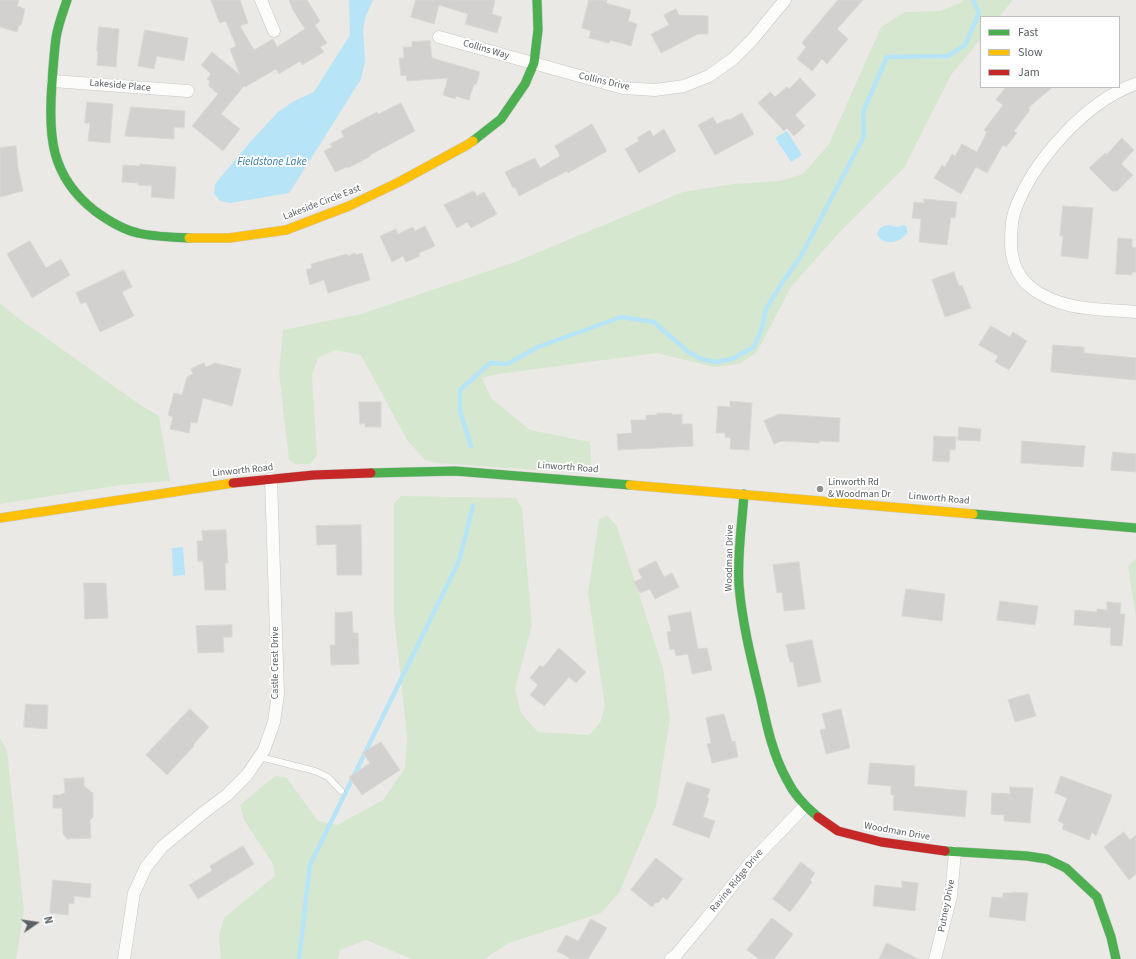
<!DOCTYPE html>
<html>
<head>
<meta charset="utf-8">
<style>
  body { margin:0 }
  #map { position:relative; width:1136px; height:959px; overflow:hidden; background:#ebe9e5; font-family:"Source Sans 3",sans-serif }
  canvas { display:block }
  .legend { position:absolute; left:980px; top:16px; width:140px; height:72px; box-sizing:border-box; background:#fff; border:1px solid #bdbfc1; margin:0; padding:5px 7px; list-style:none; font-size:12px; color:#5a6063 }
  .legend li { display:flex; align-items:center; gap:8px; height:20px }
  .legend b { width:20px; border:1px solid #bdbfc1 }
  .north { position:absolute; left:16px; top:903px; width:40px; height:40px; -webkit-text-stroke:3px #fff; paint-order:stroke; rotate:77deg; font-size:11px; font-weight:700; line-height:16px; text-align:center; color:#5a6063 }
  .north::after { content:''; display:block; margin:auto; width:14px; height:18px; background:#5a6063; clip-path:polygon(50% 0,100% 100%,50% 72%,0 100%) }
</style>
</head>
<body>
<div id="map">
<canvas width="1136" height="959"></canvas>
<ul class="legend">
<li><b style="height:5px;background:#4caf50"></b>Fast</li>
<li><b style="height:5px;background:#ffc107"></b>Slow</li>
<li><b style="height:5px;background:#c62828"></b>Jam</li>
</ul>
<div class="north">N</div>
</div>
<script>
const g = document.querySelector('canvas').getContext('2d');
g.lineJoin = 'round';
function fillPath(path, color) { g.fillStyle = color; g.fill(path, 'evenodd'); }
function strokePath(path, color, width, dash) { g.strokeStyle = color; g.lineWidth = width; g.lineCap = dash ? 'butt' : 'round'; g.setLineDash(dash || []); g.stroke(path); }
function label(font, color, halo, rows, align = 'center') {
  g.font = font + ' "Source Sans 3",sans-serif'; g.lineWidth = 3.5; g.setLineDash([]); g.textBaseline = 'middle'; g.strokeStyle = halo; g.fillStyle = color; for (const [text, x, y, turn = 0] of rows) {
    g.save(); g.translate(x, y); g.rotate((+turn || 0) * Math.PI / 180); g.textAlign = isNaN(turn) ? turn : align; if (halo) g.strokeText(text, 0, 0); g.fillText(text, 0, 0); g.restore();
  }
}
fillPath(new Path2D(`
  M963,0H1013L999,17H981V39L951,75L904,168L839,233L791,287L757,352L739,364L714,367L657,353L498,374L482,378L491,398L530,430L590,442L592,474L437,463L425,460L407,440L361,355L335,350L318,358L312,376L317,455L310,464H295L289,460L279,373L283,330L361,314L515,262L683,192L734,184L780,181L803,174L829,144L881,27L905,12L940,11L960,3Z
  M0,303L14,315L139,404L159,416L170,481L121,485L0,504Z
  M401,496L516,498L522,508L532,625L515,689L521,713L538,732L589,735L600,723L605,707L588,593L599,519L608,516L617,526L663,668L670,719L656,806L619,893L601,913L509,943L484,959H412L366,940L340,950L338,959H221L219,935L224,918L275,876L273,864L244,820L240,805L275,776L286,777L318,821L337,825L383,800L405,768L407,737L394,616V503Z
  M1135,559H1136V617L1128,566Z
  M0,738L7,750L24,911L16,959H0Z`), '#d5e8cf');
fillPath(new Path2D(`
  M349,0H373L365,18L363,30L365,61L361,79L295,184L289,193L230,203L220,201L214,194L215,184L250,142L278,112L294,101L314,92L350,35Z
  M787,131L802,155L791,162L776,139L777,137Z
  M888,225L898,227L904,225L907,227V233C900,243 884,247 877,234C879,228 882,226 888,225Z
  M183,547L185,575L173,576L172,548Z`), '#b7e4f7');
strokePath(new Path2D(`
  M471,446L460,411V390L490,363L507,364L538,347L621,317L654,322L687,351L701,359L716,362L732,359L754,347L762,328L766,309L780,286L801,256L864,136L863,112L887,57L948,56L965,45L979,13L973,0
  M299,959L310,865L459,561L473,506`), '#b7e4f7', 4.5);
const building = new Path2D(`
  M0,0H19L17,6L25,9L21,25H19L17,32L0,27Z
  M211,0H240L248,23L240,26L254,50L273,39L277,47L305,29L293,10L289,0H307L320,21L315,25L327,43L320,47L324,52L302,65L300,61L279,74L276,69L245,87L244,86L221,114L240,129L223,151L192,126L218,94L208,85L210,82L207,79L211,74L201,65L212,52L240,75L230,49L236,46L226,21L220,23Z
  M416,0H495L492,14L502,17L497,33L465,24L468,14L439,5L434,24L411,17Z
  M589,0H607L606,3L631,10L628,21L637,24L631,46L610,40L609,43L589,38L591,31L582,28Z
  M838,0H863L837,29L848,39L827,64L822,59L812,71L797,59L806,47L802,43Z
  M676,9L679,15L708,16V34H698L661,53L651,34L669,25L664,15Z
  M99,27L119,29L116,67L97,65L98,51H97Z
  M145,30L188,38L184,61L157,56L154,69L138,66Z
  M430,41L432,58L480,72L476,85L474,84L469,100L456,96L455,99L443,95L448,78L407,81L406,75L401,76L399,58H404L403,47H412V42Z
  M800,78L816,95L795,115L805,126L794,136L787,128L784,131L758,103L770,92L775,97L787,87L789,89Z
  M1006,87H1053L1028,108L1030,110L1014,131L1017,133L1006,147L1003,145L987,173L976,167L961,194L934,178L942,165L945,167L952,154L955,156L962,144L977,152L987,132L984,130L1003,105L996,100Z
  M87,102L113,104L110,143L88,141L90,123H85Z
  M401,103L415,131L370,155L371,156L348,168L347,167L335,172L324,151L332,147L330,144L344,137L341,131L377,112L378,114Z
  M131,107L185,111L184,128L174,127V139L125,136Z
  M742,113L754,134L715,155L698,125L713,117L717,124L728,119L729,120Z
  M592,124L607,151L568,173L567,171L519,196L515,187L513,188L505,172L535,158L540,168L560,156L555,146Z
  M664,129L676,151L639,173L625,149L639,141L637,138L650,130L653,136Z
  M1122,138L1134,150L1121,164L1133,175L1117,191H1112L1089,168L1105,153L1107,154Z
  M16,146L18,168L23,191L0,197V148Z
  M140,164L176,167L174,199L151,197L152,186L138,185L139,183L122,182L123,165L140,166Z
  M474,191L477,196L484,192L497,214L471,228L467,222L457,228L444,205Z
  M924,199L957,202L955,218L951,217L947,245L919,242L921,219L912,218L914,202L924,203Z
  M1063,206L1093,208L1088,259L1061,256L1063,236H1060Z
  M425,226L435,246L419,253L420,256L406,262L403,256L392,262L380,236L396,229L398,234L413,227L415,231Z
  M1118,238L1132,239V247L1136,248V272H1132V275L1116,274Z
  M30,241L46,268L61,259L70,275L32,298L7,254Z
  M355,253L356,255L362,253L370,280L328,293L324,280L310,285L306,270L312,268L311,264L347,254L348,256Z
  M124,270L132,287L122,292L134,316L100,332L86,302L81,304L76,293Z
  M954,272L959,286L962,285L971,308L945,317L932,280Z
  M991,326L1010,337L1013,332L1027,341L1009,370L995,362L998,356L979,345Z
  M1053,345L1084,347V353L1136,358V380L1051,372Z
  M204,363L206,367L215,363L241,369L232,406L203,398L197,423L191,422L189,433L170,429L173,417L168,415L174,393L182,395L187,377L193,374L191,369Z
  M730,401L752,403L749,450L730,449L731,438L725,437V433H716L718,406L730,407Z
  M359,402H381V427H365V423L360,424Z
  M657,413H672V415L682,414V424H692L693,446L618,450L617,434L632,433L631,420H646V415H657Z
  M779,414L840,418L839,442L819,441V443L782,441L774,444L764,421Z
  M959,427L981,429L980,441L958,440Z
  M934,436L956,437L955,450L950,449L949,462L933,461Z
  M1022,441L1085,446L1083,467L1021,463Z
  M1113,452L1136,454V472L1111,470Z
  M361,525L362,575H337L336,544L317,545L316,526Z
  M226,530L228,563H225L226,590H205L203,561H198L197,541H203L202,531Z
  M656,561L664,577L672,573L679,587L655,599L650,589L640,593L634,582L642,578L638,570Z
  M799,562L805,609L784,611L782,592L777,593L773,565Z
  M84,583H106L108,618L85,619Z
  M906,589L945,594L942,621L902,616Z
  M1000,601L1038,606L1035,625L997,620Z
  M1107,602L1121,603L1120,614H1125L1122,646L1110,645L1111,628L1074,625L1075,610L1097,612V609L1107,610Z
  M352,612L353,633H358L359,664L331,665L330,645H335V613Z
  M691,612L698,649L707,648L712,670L692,674L688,654L676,656L674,649L670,650L667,632L671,631L668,616Z
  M232,625V637H223L224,652L198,653L196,626Z
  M812,640L821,682L798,687L793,662H790L786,645Z
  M559,648L586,672L576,683L569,677L544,706L530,695L538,685L530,678L540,665L543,667Z
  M1029,694L1036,716L1015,722L1008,700Z
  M26,704L48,705L47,729L24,727Z
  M190,709L209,727L193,745L194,746L167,775L146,755Z
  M841,709L850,748L826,754L820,730L826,729L822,714Z
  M724,714L732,742L735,741L738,757L712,763L707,744L711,743L706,718Z
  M381,742L400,770L362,795L349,777L370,763L363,753Z
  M870,763L915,766L914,786L967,791L965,817L893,810L894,795H891V786L868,784Z
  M1061,776L1112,795L1096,836L1092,832L1089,840L1062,829L1064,824L1058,821L1067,798L1055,793Z
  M84,778V786L93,793V817L90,820L91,838L67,839L63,834L62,808H53V795H61V794L65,793L64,779Z
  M687,782L710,789L707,798H709L703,817L715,821L709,838L673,825Z
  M1010,787L1033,788L1030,823L1004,821V815L991,814L992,793L1010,794Z
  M1124,832L1130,840L1136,835V874L1129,880L1104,847Z
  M243,846L254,864L198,899L189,885L212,871L210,866Z
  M656,858L683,879L667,900L663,897L658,903L656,902L652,907L631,890Z
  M801,862L815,873L810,880L812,882L790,912L773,899Z
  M53,880L91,884L90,898L74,896V904L69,903L68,915L50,913Z
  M902,881L918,883L915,911L873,906L875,885L902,888Z
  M1012,892L1028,893L1025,921L989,917L992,897L1003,898V893H1012Z
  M772,918L793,934L774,959H759L747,950Z
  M591,919L607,928L588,959H571L557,951L566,935L578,941Z
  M887,943L918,959H879Z`);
fillPath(building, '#d3d1cf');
strokePath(building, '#dad8d4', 1);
const lane = new Path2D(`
  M260,757L315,771L328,777L341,791`);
const street = new Path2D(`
  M261,0L274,31
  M439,37L623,88L655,90L684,86L709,76L733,59L752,40L785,0
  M53,81L188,91
  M1136,84C1086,101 1033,161 1015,210C1011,220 1011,232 1011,243C1011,259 1017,275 1029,286C1059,311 1099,309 1136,312
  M124,959L134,893L146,867L162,847L203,813L227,795L247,775L264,750L274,722L278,694L271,479
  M671,959L676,955L706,919L750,863L805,806
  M935,959L951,896L955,852`);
const fast = new Path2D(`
  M67,0C63,12 58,25 56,38C54,53 53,68 52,83C48,135 50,176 95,211C106,219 124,230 138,233C154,237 172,237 189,238
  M473,141L501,119L525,84L534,63L538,30L537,0
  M371,473L455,471L630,485
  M744,494C742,524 737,555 739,585C742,623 752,662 761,699C767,727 773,755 787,780C794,795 806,807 818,817
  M973,514L1136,528
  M945,851L1027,856L1047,859L1066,868L1097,897L1111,937L1116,959`);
const slow = new Path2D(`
  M189,238H229L286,230L349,206L399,182L467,145L473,141
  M630,485L973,514
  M0,518L233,483`);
const jam = new Path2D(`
  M233,483L314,475L371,473
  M818,817L838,831L881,842L945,851`);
strokePath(lane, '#c6c6c5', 7);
strokePath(street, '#c6c6c5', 13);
strokePath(fast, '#c7c7c7', 10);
strokePath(slow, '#c7c7c7', 10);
strokePath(jam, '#c7c7c7', 10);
strokePath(lane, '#fcfcfb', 6);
strokePath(street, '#fcfcfb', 12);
strokePath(fast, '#4caf50', 9);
strokePath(slow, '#ffc107', 9);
strokePath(jam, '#c62828', 9);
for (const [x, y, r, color] of [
  [820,489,4,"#8d9090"]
]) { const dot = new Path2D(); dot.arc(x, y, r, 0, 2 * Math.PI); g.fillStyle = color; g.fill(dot); strokePath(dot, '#fff', 1.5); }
label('10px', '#5a6063', '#fff', [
  ["Collins Way",486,50,16],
  ["Collins Drive",604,82,13],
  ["Lakeside Place",120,86,5],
  ["Lakeside Circle East",322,203,-21],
  ["Linworth Road",568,468,4],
  ["Linworth Road",243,471,-6],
  ["Linworth Road",939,499,5],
  ["Woodman Drive",730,558,-89],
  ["Castle Crest Drive",276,663,-90],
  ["Woodman Drive",897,832,10],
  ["Ravine Ridge Drive",737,881,-51],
  ["Putney Drive",947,906,-79]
]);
label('10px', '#5a6063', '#fff', [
  ["Linworth Rd",828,483],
  ["& Woodman Dr",828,495]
], 'left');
label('italic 11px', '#3679a3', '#fff', [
  ["Fieldstone Lake",272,163]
]);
</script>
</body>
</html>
